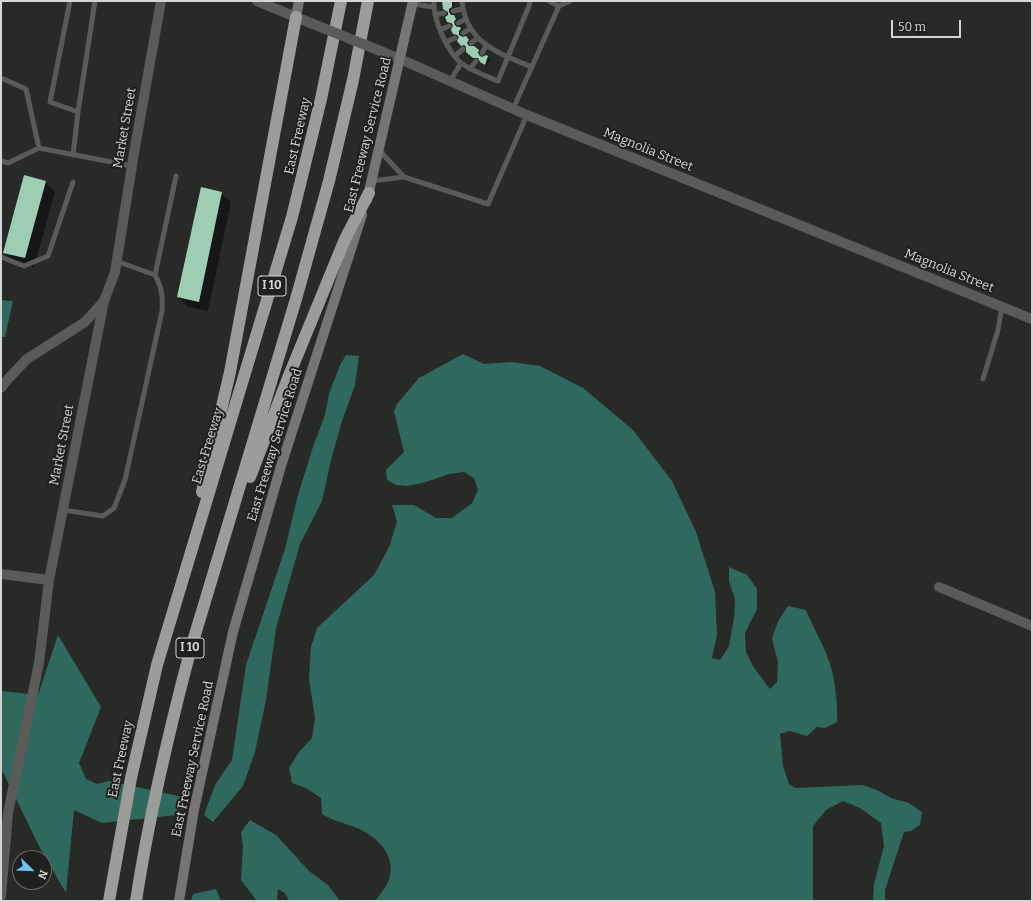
<!DOCTYPE html>
<html>
<head>
<meta charset="utf-8">
<style>
  body { margin:0 }
  #map { position:relative; width:1033px; height:902px; overflow:hidden; background:#282a28; font-family:Bitter,serif }
  canvas { display:block }
  .frame { position:absolute; inset:0; border:2px solid #d5d6d4; pointer-events:none }
  .north { position:absolute; left:12px; top:850px; width:40px; height:40px; box-sizing:border-box; background:#1f201e; border:1px solid #686967; border-radius:50%; rotate:113deg; font-size:11px; font-weight:700; line-height:16px; text-align:center; color:#d5d6d4 }
  .north::after { content:''; display:block; margin:auto; width:14px; height:18px; background:#6dc2f3; clip-path:polygon(50% 0,100% 100%,50% 72%,0 100%) }
  .scale { position:absolute; left:891px; top:20px; width:70px; height:18px; box-sizing:border-box; border:2px solid #d5d6d4; border-top:0; padding-left:5px; font-size:12px; line-height:14px; white-space:nowrap; color:#d5d6d4; -webkit-text-stroke:3px #1f201e; paint-order:stroke }
</style>
</head>
<body>
<div id="map">
<canvas width="1033" height="902"></canvas>
<div class="frame"></div>
<div class="north">N</div>
<div class="scale">50 m</div>
</div>
<script>
const g = document.querySelector('canvas').getContext('2d');
g.lineJoin = 'round';
function fillPath(path, color) { g.fillStyle = color; g.fill(path, 'evenodd'); }
function strokePath(path, color, width, dash) { g.strokeStyle = color; g.lineWidth = width; g.lineCap = dash ? 'butt' : 'round'; g.setLineDash(dash || []); g.stroke(path); }
function label(font, color, halo, rows, align = 'center') {
  g.font = font + ' Bitter,serif'; g.lineWidth = 4; g.setLineDash([]); g.textBaseline = 'middle'; g.strokeStyle = halo; g.fillStyle = color; for (const [text, x, y, turn = 0] of rows) {
    g.save(); g.translate(x, y); g.rotate((+turn || 0) * Math.PI / 180); g.textAlign = isNaN(turn) ? turn : align; if (halo) g.strokeText(text, 0, 0); g.fillText(text, 0, 0); g.restore();
  }
}
fillPath(new Path2D(`
  M1,300L13,301L5,337H1Z
  M463,354L484,364L511,362L540,366L583,388L633,430L672,481L696,532L715,592L717,635L712,658L720,660L729,646L734,618L735,599L729,581V567L747,575L757,589V609L745,633L746,652L754,668L770,689L777,682L778,662L772,639L778,621L788,606L806,610C813,628 824,645 830,664C835,679 838,706 837,722L825,728L817,727L807,736L790,731L780,734L783,766L789,784L795,788L863,785L877,790L891,798L909,803L922,812L920,825L911,831L904,832L885,890V901H873L874,884L884,846L881,823L860,808L843,801L826,810L813,826V901H375C380,895 386,887 389,880C397,856 377,836 357,828C345,823 333,821 322,814L321,798L306,788L292,783L289,768L299,752L312,738L315,718L309,679L311,647L317,628L374,575L390,545L397,521L392,505H414L436,518H452L472,503L478,490L474,478L464,472L449,474L426,482L408,486L396,485L387,480L386,470L404,452L394,411L397,404L419,378Z
  M346,355L359,356L355,385L342,421L331,460L322,501L300,544L276,628L266,700L255,752L243,786L213,822L204,815L215,785L232,760L246,665L285,549L298,495L313,447L325,415L329,394L340,365Z
  M58,635L101,707L79,763L86,779L97,784L109,781L183,797L186,802L185,808L179,810L177,815L102,823L74,810L66,893L39,846L3,772L1,771V691L38,695Z
  M250,820L276,835L309,871L328,885L340,901H289L285,893L278,889L277,901H257L241,880L243,846L241,832Z
  M216,889L221,901H191L193,894Z`), '#2f695e');
fillPath(new Path2D(`
  M443,1H454V9L452,10L450,14L456,18L458,22L456,23V28H459L462,30L463,32L461,34V37L468,39L470,42L469,47H474L480,53L479,56L481,58L486,56L490,59L487,66L483,64L480,59L476,60L467,52L468,48L464,47L461,45L459,36H456L454,34V25L448,22L449,12Z
  M45,182L55,192L34,267L13,262L4,252Z
  M221,193L231,202L208,311L188,307L178,297Z`), '#0007');
fillPath(new Path2D(`
  M442,1H452V7L449,9V12L451,15H454L456,19L454,22L455,25L457,27H460L461,29L459,31V35L463,37L466,36L469,40L467,43L469,46H474L479,50L478,53L480,56L482,57L486,55L488,56L485,65L480,62L478,58H473L466,52V47L464,45L461,46L457,41L459,37L457,35L453,34L451,30L453,25L451,23L447,22L445,17L448,15V12L443,9Z
  M24,175L46,181L25,258L3,253Z
  M201,187L222,192L199,302L177,297Z`), '#9dcdb2');
strokePath(new Path2D(`
  M70,1L50,102L78,112L73,155
  M434,1C433,20 447,51 461,63C472,71 486,76 498,81L529,6L530,1
  M462,1C466,43 498,53 532,67
  M549,1L559,6
  M413,4L433,7
  M453,11L462,9
  M435,15L444,13
  M458,23L466,19
  M440,30L449,26
  M463,33L470,29
  M446,42L455,38
  M471,43L478,38
  M482,53L486,46
  M455,56L463,49
  M470,69L476,61
  M1,78L26,89L39,148
  M450,81L461,63
  M513,109L559,6L570,1
  M78,112L95,1
  M379,150L404,177L488,204L527,115
  M1,161L8,163L39,148L132,166
  M372,181L404,177
  M1,257L24,266L48,256L73,182
  M155,275L176,176
  M983,379L998,330L1002,306
  M63,510L103,516L114,508L125,480L162,311C163,296 162,288 155,275L116,261`), '#5a5a59', 5);
strokePath(new Path2D(`
  M400,59L527,115L1032,319
  M1,388L8,379L27,359L85,322L104,301
  M1,574L49,580
  M939,587L1032,626`), '#5a5a59', 10);
strokePath(new Path2D(`
  M257,1L313,24
  M383,52L400,59
  M1,896L8,813L39,663L49,580L104,301L115,272L134,153L161,1`), '#5a5a59', 10);
strokePath(new Path2D(`
  M296,17L299,1
  M367,200L413,1
  M179,901L194,810L233,632L281,466L362,215`), '#757573', 10);
strokePath(new Path2D(`
  M250,477L290,373L345,239L369,193
  M202,492L230,372L296,17
  M109,901L131,778L157,665L292,217L321,99L341,1
  M136,901C149,815 169,731 191,648L296,299L329,181L353,80L368,1`), '#9c9d9a', 12);
strokePath(new Path2D(`
  M313,24L383,52`), '#5a5a59', 10);
for (const [x, y, w] of [
  [272,286,28],
  [190,648,28]
]) { const box = new Path2D(); box.roundRect(x - w / 2, y - 10, w, 20, 3); g.fillStyle = '#1f201e'; g.fill(box); strokePath(box, '#d5d6d4', 1); }
label('bold 12px', '#d5d6d4', null, [
  ["I 10",272,286],
  ["I 10",190,648]
]);
label('13px', '#d5d6d4', '#1f201e', [
  ["Market Street",125,128,-80],
  ["East Freeway Service Road",368,135,-76],
  ["East Freeway",298,136,-77],
  ["Magnolia Street",648,150,22],
  ["Magnolia Street",949,271,22],
  ["Market Street",62,445,-79],
  ["East Freeway Service Road",275,445,-73],
  ["East Freeway",208,446,-73],
  ["East Freeway",121,759,-78],
  ["East Freeway Service Road",193,759,-78]
]);
</script>
</body>
</html>
